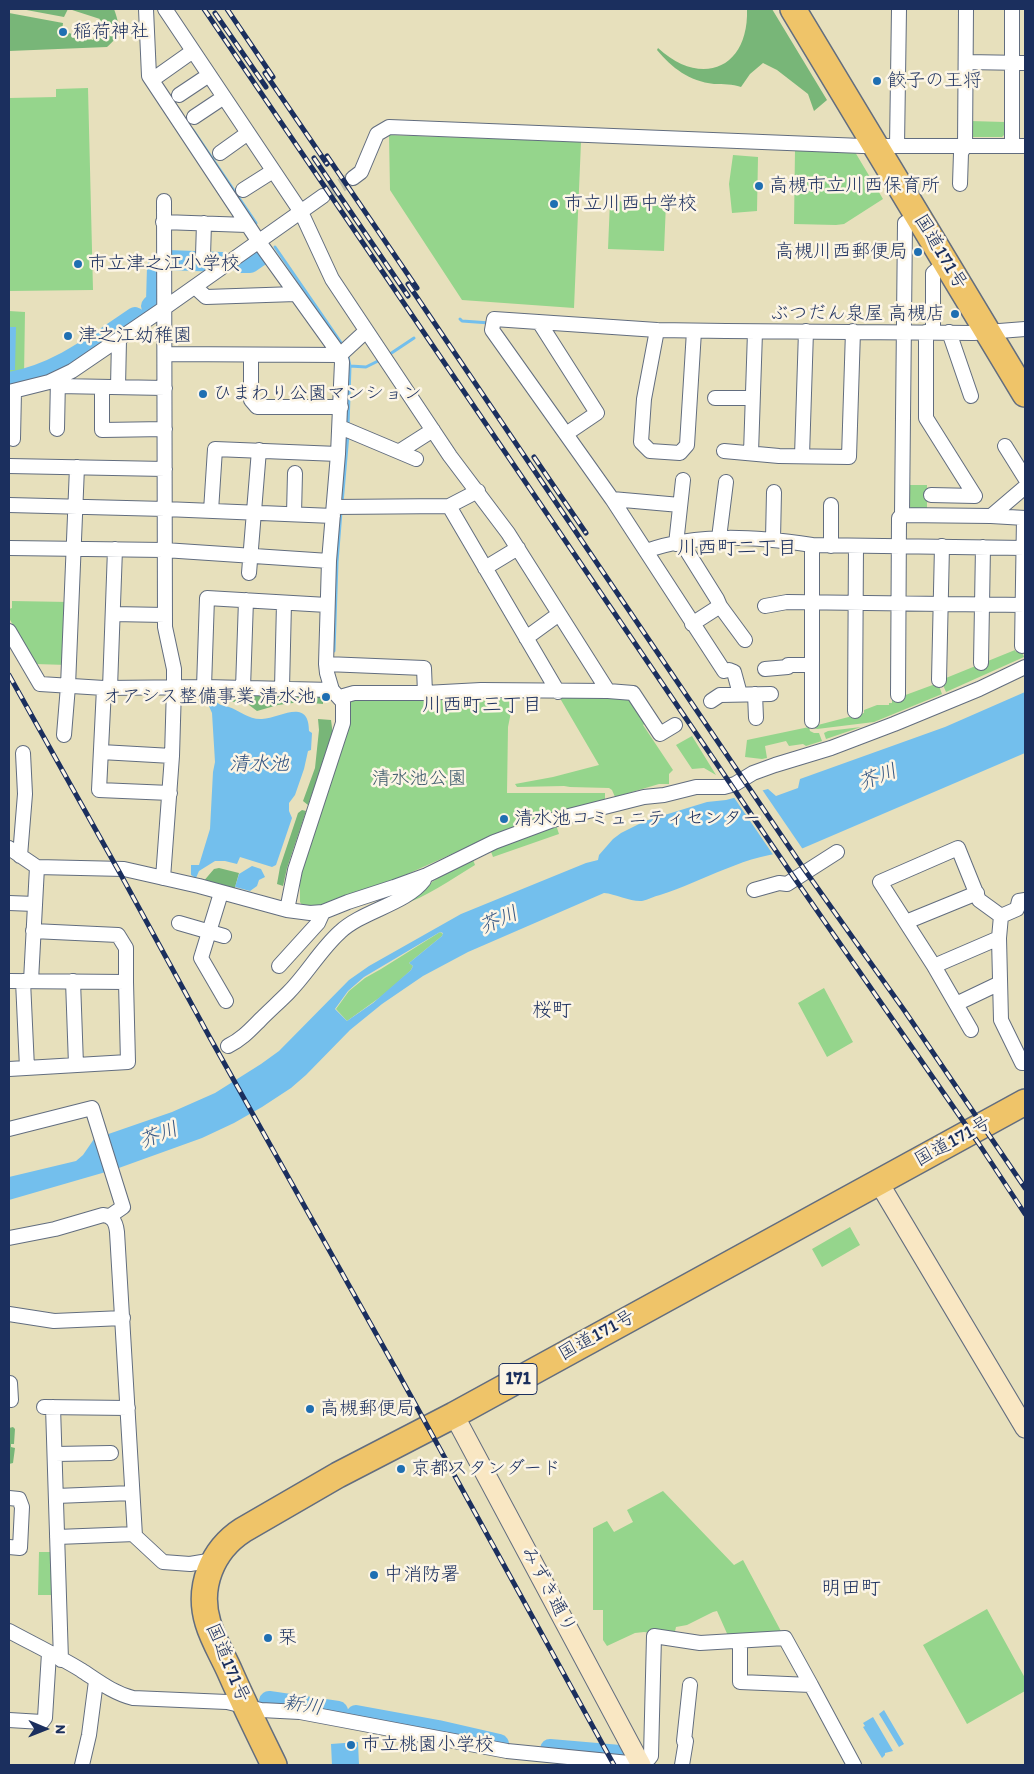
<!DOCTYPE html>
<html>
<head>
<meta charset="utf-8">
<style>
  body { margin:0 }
  #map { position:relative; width:1034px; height:1774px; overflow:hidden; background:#e7e0bc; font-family:Itim,sans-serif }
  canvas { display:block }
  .frame { position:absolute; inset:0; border:10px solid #1b2f5e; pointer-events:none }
  .north { position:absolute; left:20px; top:1704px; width:50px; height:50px; -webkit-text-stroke:4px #fcf5e5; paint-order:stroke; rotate:91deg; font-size:14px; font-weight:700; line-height:20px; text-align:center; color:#1b2f5e }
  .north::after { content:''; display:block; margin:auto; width:18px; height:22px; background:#1b2f5e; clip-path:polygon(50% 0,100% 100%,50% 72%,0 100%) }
</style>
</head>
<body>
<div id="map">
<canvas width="1034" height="1774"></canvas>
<div class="frame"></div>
<div class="north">N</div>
</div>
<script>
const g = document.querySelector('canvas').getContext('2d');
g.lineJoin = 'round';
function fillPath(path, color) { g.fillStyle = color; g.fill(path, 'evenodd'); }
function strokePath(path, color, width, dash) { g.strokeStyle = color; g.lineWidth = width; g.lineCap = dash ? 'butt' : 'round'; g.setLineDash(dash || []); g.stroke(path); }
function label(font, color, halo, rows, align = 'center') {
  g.font = font + ' Itim,"Klee One",sans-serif'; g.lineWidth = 5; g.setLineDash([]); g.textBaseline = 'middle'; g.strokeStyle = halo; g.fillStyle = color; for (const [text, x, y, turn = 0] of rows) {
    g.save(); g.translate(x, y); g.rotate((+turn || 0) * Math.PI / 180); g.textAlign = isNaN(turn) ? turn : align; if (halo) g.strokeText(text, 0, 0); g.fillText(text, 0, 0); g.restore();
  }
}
fillPath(new Path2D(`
  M88,88L93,290L9,291V98L56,97V89Z
  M970,121L1005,122V134L1002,137H973L969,133Z
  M389,135L581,142L574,308L462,300L390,190Z
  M795,150L855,152L883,199L844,224L836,225L794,224Z
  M733,155L758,157L757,211L732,213L729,184Z
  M610,201L666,203L664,251L608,249Z
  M9,311L25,312L24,377L9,379Z
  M908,485H927V510H913L908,505Z
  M12,601L69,602L67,665L35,664L9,618V609L12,608Z
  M1015,650L1016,652L1021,650L1024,657L946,692L941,680Z
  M938,683L942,694L874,722L817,729L814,728V726L864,713V710L877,705H889V703H892V700Z
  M511,694L514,697L508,727L507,793H605V801L483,840L392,881L327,905L309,906L302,905L300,902V880L305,855L332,773L344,743L350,701L354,697Z
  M561,695L630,696L647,722L643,725L673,770L669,774V784H659L615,797L612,790L609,788L570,787L564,786L517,787L515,784L553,777L599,765L561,700Z
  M809,727L810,731L814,733H819L822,741L806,746L803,744L789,746L786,741L765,746L767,758L762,759L745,757L747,740Z
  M861,727L826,739L824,733L828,731Z
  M692,736L716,775L704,768L692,769L676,745Z
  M556,825L559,834L556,835L493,857L490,849Z
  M472,857L475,865C450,880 427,897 399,906L430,885L432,882Z
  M440,932L443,934L442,936L409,963L413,966L411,970L386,993L347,1021L336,1009L349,991L365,978L381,969Z
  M824,988L853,1042L827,1057L798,1003Z
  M850,1227L860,1245L822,1267L812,1249Z
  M663,1491L734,1565L743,1560L783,1635L729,1638L717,1611L713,1612L687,1625L676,1627L674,1636L644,1632L635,1633L607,1646L603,1640V1610H593V1528L607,1521L614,1532L633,1522L627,1510Z
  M39,1552H52L53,1595H38Z
  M987,1609L1025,1678V1691L967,1724L923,1645Z`), '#95d58c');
fillPath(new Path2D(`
  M21,9H68L64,17Z
  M69,9H114C120,26 122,35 107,47L9,51V13L63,23L62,31L93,40L100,19Z
  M747,9H772L827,100L814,111L808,94L777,70L763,63L750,74L741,87C732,84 724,84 714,84C689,81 672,68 657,50L658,48C701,88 749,69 747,9Z
  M219,693L242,694L239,703L224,700Z
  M248,694L323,696V704L300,702L278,705L257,711L249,705Z
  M318,719L331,720L333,735L308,805L303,801L315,768L319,730Z
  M302,810L306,811L287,868L283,886L277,884L280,867L298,813Z
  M219,868L239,873L234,891L202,883L214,869Z
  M13,1427L15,1429L14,1444H11V1447L15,1448L13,1463L9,1464V1428Z`), '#78b678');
fillPath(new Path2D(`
  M9,327H16L15,370H9Z
  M1025,692V753L794,852C748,853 704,881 660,895C654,896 648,900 642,901C631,902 616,894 604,893L468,952L423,976L382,1004L350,1030L306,1075L291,1088L262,1107L234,1123L202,1138L116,1169L9,1200V1177L76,1161L83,1155L94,1139L172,1112L215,1093L261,1064L279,1051L349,980L369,966L461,914L586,863L598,860L599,855L613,839L621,833L645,821L707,802L726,800L768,789L776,796L798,788L800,779L945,727ZM440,932L443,933L442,936L409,963L413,966L411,970L373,1003L347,1021L335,1009L348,991L364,977Z
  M205,693L211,694C214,698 216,703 221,705C224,706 226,706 229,707C240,711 250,720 262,719C280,718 309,697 309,731L312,733L311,750L308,751L304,769L295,795L289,803V811L292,818L276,865L272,867L240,857L237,864L225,861H215L199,871L196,878L191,875V865H199L210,829L213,772L215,762L212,713L208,704V700L205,697Z
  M252,866L261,869L265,877L259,880L257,886L250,891L235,887L239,874Z
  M884,1710L904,1744L899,1747L879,1714Z
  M873,1717L893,1751L885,1753V1755L882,1758L863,1727L865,1726L863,1723Z
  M358,1742L359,1765H332L331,1744Z`), '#73bfed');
fillPath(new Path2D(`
  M761,788L804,851L795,854L774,856L733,796Z`), '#e7e0bc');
strokePath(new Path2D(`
  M193,130L256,223
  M275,247L344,347
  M460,319L462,321L490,323
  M347,352L350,366L348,426
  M387,356L414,338
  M350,366L366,367L382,359
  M342,503L348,434
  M334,651L337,562L341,512`), '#73bfed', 3);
strokePath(new Path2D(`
  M167,260L222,262
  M240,263H250L263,254
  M151,306L156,301L157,267
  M9,382C57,374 95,344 135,317
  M269,1701L338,1711
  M356,1715L438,1730L499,1744
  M550,1749L620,1755`), '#73bfed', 20);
strokePath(new Path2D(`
  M323,196L353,178`), '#bebda9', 14, [14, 7]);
const street = new Path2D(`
  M146,9L149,76L259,242L340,355L342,362L338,454L329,561L326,664L327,673L332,690L343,702V723L295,870L287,910
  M165,9L301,212L332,279L450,456L508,533L608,691
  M966,62L1025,63
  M152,80L193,51
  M179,95L209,75
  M194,117L224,97
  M897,146L899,9
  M1012,146V9
  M220,153L248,133
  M353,178L361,172L377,134L389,127L862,146H1025
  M960,184L961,153L965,146L966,9
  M243,190L273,171
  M163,222L247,225
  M203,256L204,223
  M195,287L206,297L296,294
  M539,322L597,413L566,434
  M657,330L644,399L641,442L650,451L680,453L687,445L694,331
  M926,332V418L975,496L931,495
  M933,332V273L946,262
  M949,332L971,396
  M165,354L340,355L366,331
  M251,355V400L257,407H341
  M58,386L165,388
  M102,387V430L165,429
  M118,387L119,340
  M9,392L49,382L72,371L163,309L323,196
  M715,398H752
  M340,427L416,459
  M57,429L58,378
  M13,439L14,391
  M1005,446L1025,478
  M400,451L433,430
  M724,451L779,456L849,457L853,331
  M751,453L755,332
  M802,456L806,331
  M9,466L165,469
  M612,499L680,505
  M9,505L165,509L333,516
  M449,506L478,491
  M334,507L449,506L558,692
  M211,511L215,449L338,454
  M294,514L295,473
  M902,515L905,223L917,215
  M991,516L1025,487
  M719,538L726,482
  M773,539L774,492
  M682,543L717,599L720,606L745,640
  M676,544L683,480
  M812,545L1025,548
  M831,546V505
  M9,548L164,550L329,561
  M646,551C699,532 758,537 812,545V721
  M485,568L518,548
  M249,573L259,450
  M765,606L787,602L1025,605
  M113,614L165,615
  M692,624L720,606
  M9,631L40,684L104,688L204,687L332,690
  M526,638L559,614
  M1022,646L1024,518
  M981,663L983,547
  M326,664L424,668L425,693
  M765,669L788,667V665H812
  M939,680L942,546
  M204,687L207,598L327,605
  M104,688L99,790L170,793
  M110,688L115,549
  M243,688L246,600
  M282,688L284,603
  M740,694L734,672L729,670L724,671L612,499L492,330L494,319L657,330L726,331L974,333L1025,329
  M755,694L756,718
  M898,695L899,518L902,515L991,516L1025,518
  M340,697L354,693H425L481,690L608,691L633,693L660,734L675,725
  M711,701L720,695L771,694
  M855,711L856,546
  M64,735L68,686L77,467
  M101,752L172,756
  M9,848L37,867L124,869L199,886L287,910L310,913L323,912L348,902L394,887L427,875L494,842L553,820L644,797L664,795L696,787H724L735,784L753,773L775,765L831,748L894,724L979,689L1025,667
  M20,856L25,794L23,753
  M163,878L172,756L174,687V669L165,627L164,201
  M754,890L779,883L787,884L837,852
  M221,893L201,958L226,1001
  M9,903L35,904
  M1001,916L999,938L1001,1020L1022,1063H1025
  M1001,916L1017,909L1019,901L1025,900
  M906,922L977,893
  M179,923L224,936
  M33,931L118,935L126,948V982
  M279,966L318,923L323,912
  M934,966L999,938
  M9,981L126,982L128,1062L9,1069
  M23,981L27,1068
  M31,981L37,867
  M73,981L76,1065
  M956,1004L1000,983
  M971,1030L934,966L880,882L958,848L979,900L1001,916
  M228,1046C242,1039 250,1030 260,1020C269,1011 279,1002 288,993C307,974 320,950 340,932C362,911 406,904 424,880
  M9,1129L92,1108L123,1207L110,1216
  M9,1238L55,1229L103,1215C113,1216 116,1223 117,1232L135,1536L163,1562L190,1564L214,1560
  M9,1314L54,1321L123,1318
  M9,1383H10L11,1400
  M44,1407L128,1408
  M53,1407L61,1660
  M55,1454L111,1453
  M56,1496L132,1493
  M9,1498L19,1499L22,1507L20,1548L9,1547
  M57,1537L135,1534
  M9,1631C33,1644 58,1656 81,1670C98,1681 113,1693 133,1698L227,1702L261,1710L300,1712L507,1751L629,1763C638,1764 646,1764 651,1756L654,1636L700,1643L785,1638L811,1685
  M740,1641V1682L811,1685L854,1765
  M9,1720L42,1722L45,1718L49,1653
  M82,1765L89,1735L96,1681
  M682,1765L686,1741H684L690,1685`);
const secondary = new Path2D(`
  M879,1183L1025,1428
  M454,1415L641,1765`);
const highway = new Path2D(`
  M793,9L1025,394
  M274,1765C259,1734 244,1704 230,1672C223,1656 213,1640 208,1623C197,1587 212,1550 243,1530L338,1475L454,1415L1025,1102`);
strokePath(street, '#626d7f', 16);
strokePath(secondary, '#626d7f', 21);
strokePath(highway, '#626d7f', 28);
strokePath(street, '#fff', 14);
strokePath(secondary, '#f9e7c3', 19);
strokePath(highway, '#efc469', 25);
const rail = new Path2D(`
  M204,9L793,876L979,1144L1025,1214
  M227,9L273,77
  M215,13L266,87
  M265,73L327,164
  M327,156L417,288
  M314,158L408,296
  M408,284L804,869L904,1010L1025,1188
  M534,457L586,533
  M9,675L121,875L209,1036L397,1371L614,1765`);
strokePath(rail, '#1b2f5e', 5);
strokePath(rail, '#fcf5e5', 3, [9]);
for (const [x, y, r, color] of [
  [63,32,5,"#1f6fb2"],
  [877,81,5,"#1f6fb2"],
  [759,186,5,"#1f6fb2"],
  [554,204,5,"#1f6fb2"],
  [918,252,5,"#1f6fb2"],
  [78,264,5,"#1f6fb2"],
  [955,314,5,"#1f6fb2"],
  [68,336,5,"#1f6fb2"],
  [203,394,5,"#1f6fb2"],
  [326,697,5,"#1f6fb2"],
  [504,819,5,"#1f6fb2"],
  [310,1409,5,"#1f6fb2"],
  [401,1469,5,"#1f6fb2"],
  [374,1575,5,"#1f6fb2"],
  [268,1638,5,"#1f6fb2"],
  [351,1745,5,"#1f6fb2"]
]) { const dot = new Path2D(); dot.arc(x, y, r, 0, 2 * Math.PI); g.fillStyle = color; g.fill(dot); strokePath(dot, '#fcf5e5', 2); }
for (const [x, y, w] of [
  [518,1379,38]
]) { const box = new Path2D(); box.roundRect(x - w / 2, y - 15.5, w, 31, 4); g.fillStyle = '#fcf5e5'; g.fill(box); strokePath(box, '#1b2f5e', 1); }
label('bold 18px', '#1b2f5e', null, [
  ["171",518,1379]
]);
label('19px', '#1b2f5e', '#fcf5e5', [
  ["稲荷神社",73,32],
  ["餃子の王将",887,81],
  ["高槻市立川西保育所",769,186],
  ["市立川西中学校",564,204],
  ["高槻川西郵便局",908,252,"right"],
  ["市立津之江小学校",88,264],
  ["ぶつだん泉屋 高槻店",945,314,"right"],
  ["津之江幼稚園",78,336],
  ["ひまわり公園マンション",213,394],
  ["オアシス整備事業 清水池",316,697,"right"],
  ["清水池コミュニティセンター",514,819],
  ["高槻郵便局",320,1409],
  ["京都スタンダード",411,1469],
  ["中消防署",384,1575],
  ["栞",278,1638],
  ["市立桃園小学校",361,1745]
], 'left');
label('19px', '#1b2f5e', '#fcf5e5', [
  ["国道171号",940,252,59],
  ["国道171号",953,1142,-29],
  ["国道171号",597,1336,-29],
  ["みずき通り",548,1590,62],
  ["国道171号",227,1663,67]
]);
label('19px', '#3a586a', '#fcf5e5', [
  ["清水池公園",419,779]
]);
label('20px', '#1b2f5e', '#fcf5e5', [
  ["川西町二丁目",737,549],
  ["川西町三丁目",482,706],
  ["桜町",552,1011],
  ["明田町",851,1589]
]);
label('italic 20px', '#315382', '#fcf5e5', [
  ["清水池",259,765],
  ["芥川",878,778,-21],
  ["芥川",499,921,-23],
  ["芥川",159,1136,-21],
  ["新川",303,1706,9]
]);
</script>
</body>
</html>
